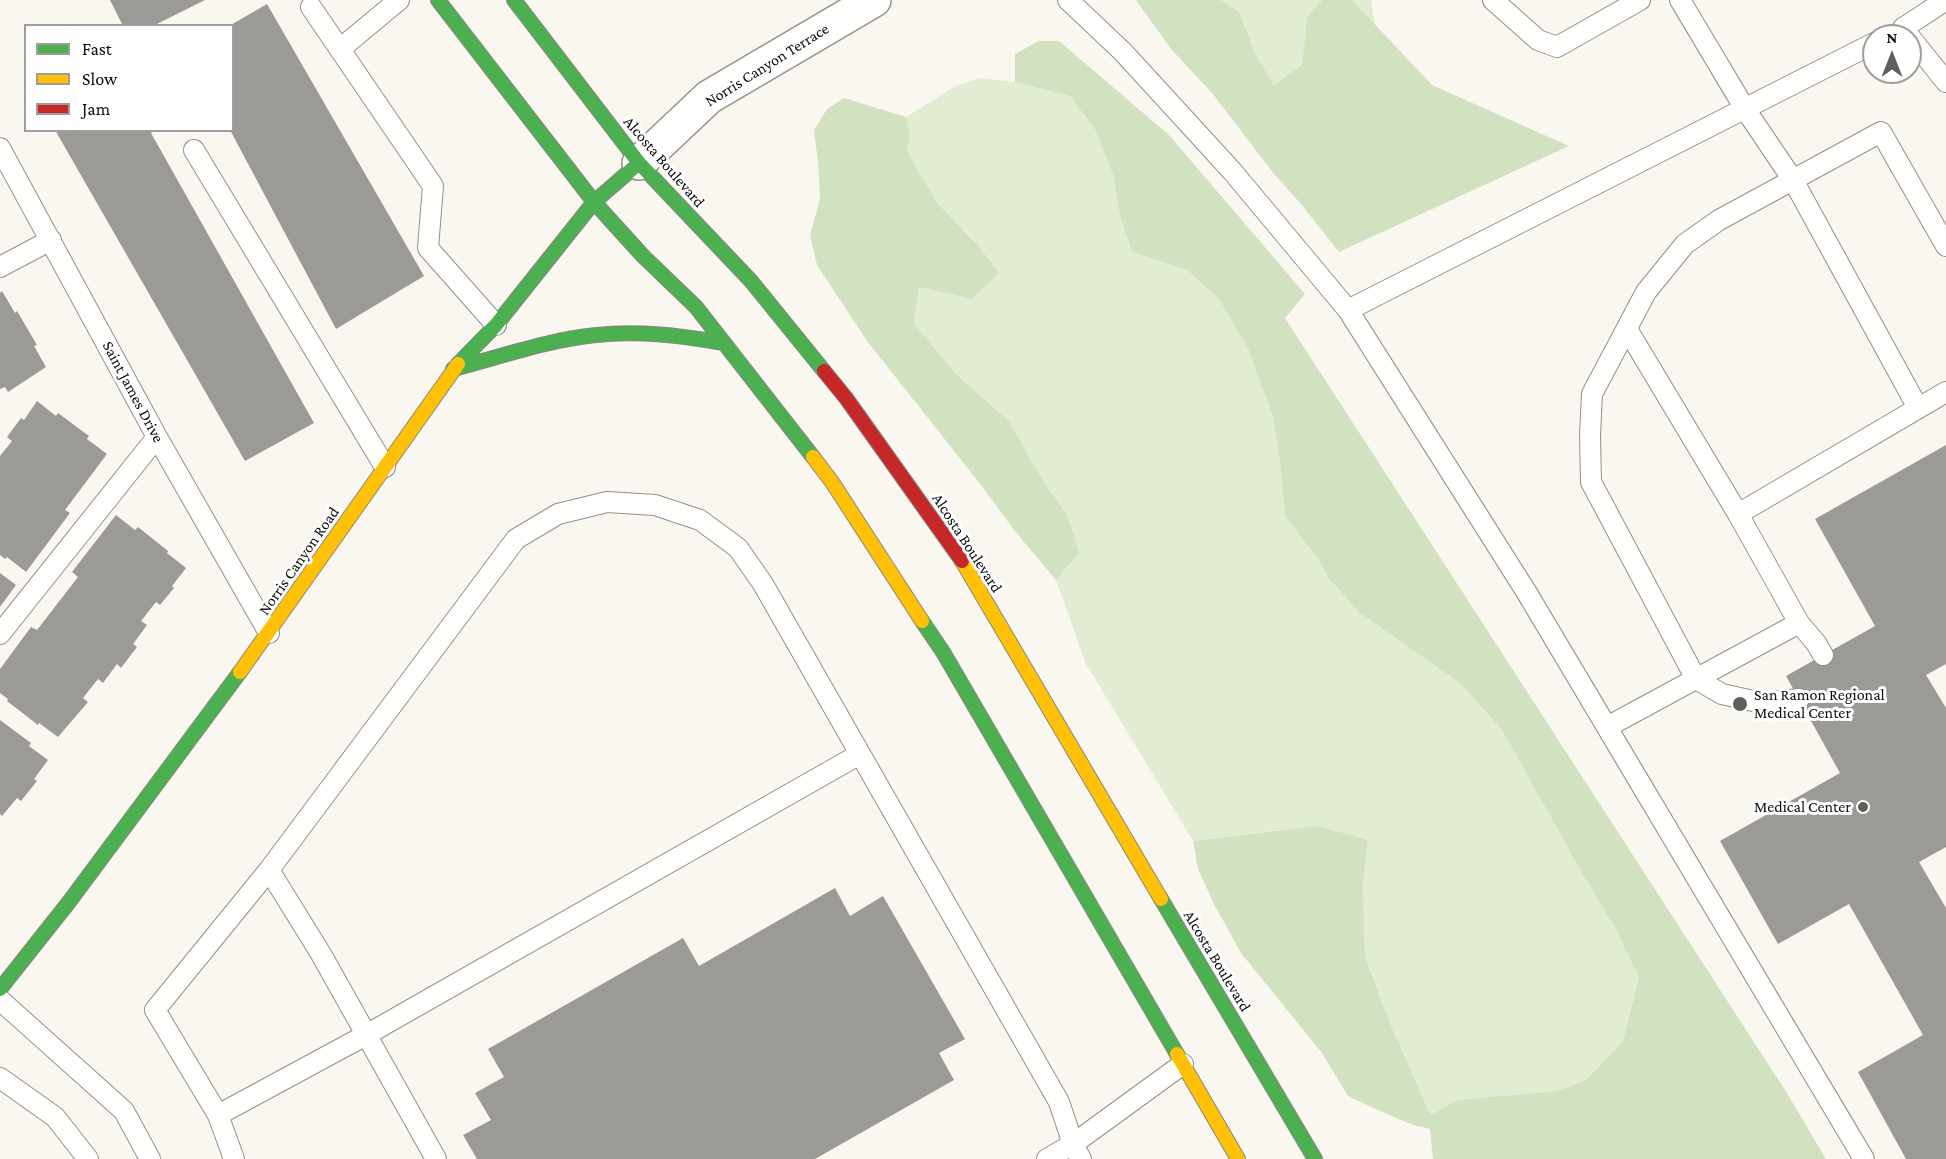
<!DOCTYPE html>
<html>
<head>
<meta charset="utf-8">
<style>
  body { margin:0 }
  #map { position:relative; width:1946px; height:1159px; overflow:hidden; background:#f9f7f0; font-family:"Crimson Pro",serif }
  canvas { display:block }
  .legend { position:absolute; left:24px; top:24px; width:210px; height:108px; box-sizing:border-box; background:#fff; border:2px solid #9d9d9d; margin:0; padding:8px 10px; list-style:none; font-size:18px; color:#0b0b0b }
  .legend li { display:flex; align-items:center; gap:12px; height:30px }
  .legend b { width:30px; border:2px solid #9d9d9d }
  .north { position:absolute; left:1862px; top:24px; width:60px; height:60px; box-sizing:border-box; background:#fff; border:2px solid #9d9d9d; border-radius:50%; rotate:0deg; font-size:16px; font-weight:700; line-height:24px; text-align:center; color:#0b0b0b }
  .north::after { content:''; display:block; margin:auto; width:21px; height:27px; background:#5e5e5b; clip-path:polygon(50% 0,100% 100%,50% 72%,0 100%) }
</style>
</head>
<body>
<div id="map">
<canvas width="1946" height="1159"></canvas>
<ul class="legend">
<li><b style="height:8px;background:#4caf50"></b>Fast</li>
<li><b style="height:8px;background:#ffc107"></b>Slow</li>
<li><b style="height:8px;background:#c62828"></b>Jam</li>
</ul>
<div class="north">N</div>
</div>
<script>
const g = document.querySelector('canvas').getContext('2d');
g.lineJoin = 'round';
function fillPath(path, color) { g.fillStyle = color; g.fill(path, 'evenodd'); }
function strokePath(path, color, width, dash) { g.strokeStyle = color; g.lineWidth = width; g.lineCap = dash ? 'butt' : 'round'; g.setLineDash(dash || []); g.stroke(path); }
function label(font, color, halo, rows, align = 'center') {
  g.font = font + ' "Crimson Pro",serif'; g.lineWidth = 6; g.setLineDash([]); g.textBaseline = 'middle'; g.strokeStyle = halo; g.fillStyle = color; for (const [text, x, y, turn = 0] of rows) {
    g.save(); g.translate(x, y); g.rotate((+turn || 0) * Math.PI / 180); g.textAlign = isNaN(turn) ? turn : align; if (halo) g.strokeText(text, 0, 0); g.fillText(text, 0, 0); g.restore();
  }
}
fillPath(new Path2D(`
  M1221,0H1322L1307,18L1302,65L1274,85L1257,57L1239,12Z
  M1352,0H1371L1375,26Z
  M980,78L1015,82L1070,96L1096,131L1113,175L1120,217L1132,252L1187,270L1219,299L1248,348L1273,417L1280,462L1285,516L1318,559L1329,579L1360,613L1461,684L1502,730L1582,873L1614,926L1639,976L1623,1041L1586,1080L1557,1091L1457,1100L1429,1115L1387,1016L1365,956L1363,884L1368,840L1280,830L1193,841L1085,662L1056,580L1079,553L1068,516L1045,484L1008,420L957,375L914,325L919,287L972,299L976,242L937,203L907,151L910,136L906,117L956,86Z`), '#e1ecd2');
fillPath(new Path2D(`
  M1136,0H1221L1239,12L1257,57L1274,85L1302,65L1307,18L1322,0H1352L1432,85L1569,146L1339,252L1301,204L1274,174L1212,93L1171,49Z
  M1039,41H1059L1169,135L1305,294L1285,318L1785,1090L1826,1159H1433L1430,1129L1413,1125L1380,1111L1348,1096L1322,1053L1241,953L1214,904L1198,869L1193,841L1317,826L1368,840L1363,884L1365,956L1387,1016L1430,1115L1457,1100L1557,1091L1586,1080L1623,1041L1639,977L1614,926L1582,873L1502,730L1461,684L1360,613L1329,579L1318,559L1285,516L1280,462L1273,417L1248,348L1219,299L1187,270L1132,252L1120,217L1113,175L1096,131L1070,96L1015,82V54Z
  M844,98L906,117L910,136L907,151L937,203L976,243L999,273L972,299L919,287L914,324L957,375L1008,420L1045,484L1068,516L1079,553L1056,580L1014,530L981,485L867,341L817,265L810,235L820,199L818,163L814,130L827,109Z`), '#d2e2c1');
fillPath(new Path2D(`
  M110,0H205L153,26H123Z
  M267,4L424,276L336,329L230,130H232V26H229Z
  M55,130H154L151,133L314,423L245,461Z
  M2,291L15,313L17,311L37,345L34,346L46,367L8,392L5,387L0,389V293Z
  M37,401L56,416L58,413L89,436L87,439L107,454L65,510L70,513L26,572L7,557L5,559L0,555V456L12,441L7,437L21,418L24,420Z
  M1946,445V664L1926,675L1946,708V847L1919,862L1946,908V1159H1906L1858,1072L1923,1035L1849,904L1778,944L1720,841L1840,773L1786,676L1875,626L1815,519Z
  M116,515L135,530L138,527L168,551L167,553L186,568L172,586L174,588L160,605L156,602L141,621L147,625L133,644L137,647L121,668L117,664L103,683L98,679L83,698L88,702L58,737L39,723L38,725L7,701L8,699L0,693V669L31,627L37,630L78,577L72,572Z
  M0,573L16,585L0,607Z
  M0,720L31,743L29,746L48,760L34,779L37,781L21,801L17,798L2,816L0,814Z
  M835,888L850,916L883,896L965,1039L939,1053L954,1080L815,1159H477L463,1135L491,1120L475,1093L504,1077L488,1049L683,938L699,966Z`), '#9c9a96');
const lane = new Path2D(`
  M1068,0L1123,52L1232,171L1348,310L1527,593L1864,1159
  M1493,0L1538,40L1557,47L1640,0
  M1680,0L1745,109L1793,180L1918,408
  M311,7L433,186L428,248L496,325
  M1903,28L1946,0
  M1910,37L1946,82
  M340,49L399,0
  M0,148L157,437L269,633
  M194,150L385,467
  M0,267L51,240
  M1348,310L1874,43
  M1738,514L1946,392
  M1799,623L1816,643L1823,655
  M0,634L157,437
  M1799,699L1762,703L1722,694L1696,679L1591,482L1590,436L1592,394L1646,292L1685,244L1719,220L1881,132L1946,246
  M1607,727L1799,623L1738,514L1627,329
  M269,870L321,954L436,1159
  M0,1000L124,1111L150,1159
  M0,1078L55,1117L88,1159
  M218,1115L366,1035L860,754
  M234,1159L218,1115L155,1010L269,870L516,539L558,514L607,502L655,505L700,520L738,548L763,584L1059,1102L1073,1144L1183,1064
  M1047,1159L1073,1144L1081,1159`);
const street = new Path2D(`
  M639,163L709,97L874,0`);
const fast = new Path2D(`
  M438,0L594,202L643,256L696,307L813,457
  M514,0L639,163L751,281L824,371
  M458,364L496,325L594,202L639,163
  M453,369C500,357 547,340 596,335C639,330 682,336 724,343
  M922,621L943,652L1177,1054
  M1161,899L1315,1159
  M0,989L69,902L240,672`);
const slow = new Path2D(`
  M813,457L832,482L922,621
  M962,561L1161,899
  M240,672L458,364
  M1177,1054L1238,1159`);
const jam = new Path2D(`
  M824,371L846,398L962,561`);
strokePath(lane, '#92918e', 22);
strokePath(street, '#92918e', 36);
strokePath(fast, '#898885', 16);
strokePath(slow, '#898885', 16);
strokePath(jam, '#898885', 16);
strokePath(lane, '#fefefd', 20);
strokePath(street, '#fefefd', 33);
strokePath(fast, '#4caf50', 14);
strokePath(slow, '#ffc107', 14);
strokePath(jam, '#c62828', 14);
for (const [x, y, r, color] of [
  [1740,704,8,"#5e5e5b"],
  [1863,807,6,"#5e5e5b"]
]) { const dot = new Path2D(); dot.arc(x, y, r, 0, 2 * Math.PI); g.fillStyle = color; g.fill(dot); strokePath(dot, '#fff', 2); }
label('16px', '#0b0b0b', '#fff', [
  ["Norris Canyon Terrace",767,65,-32],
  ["Alcosta Boulevard",664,162,49],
  ["Saint James Drive",133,392,62],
  ["Alcosta Boulevard",967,543,57],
  ["Norris Canyon Road",299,561,-55],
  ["Alcosta Boulevard",1217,961,59]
]);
label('16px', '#0b0b0b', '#fff', [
  ["San Ramon Regional",1754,695],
  ["Medical Center",1754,713],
  ["Medical Center",1851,807,"right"]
], 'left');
</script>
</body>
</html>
